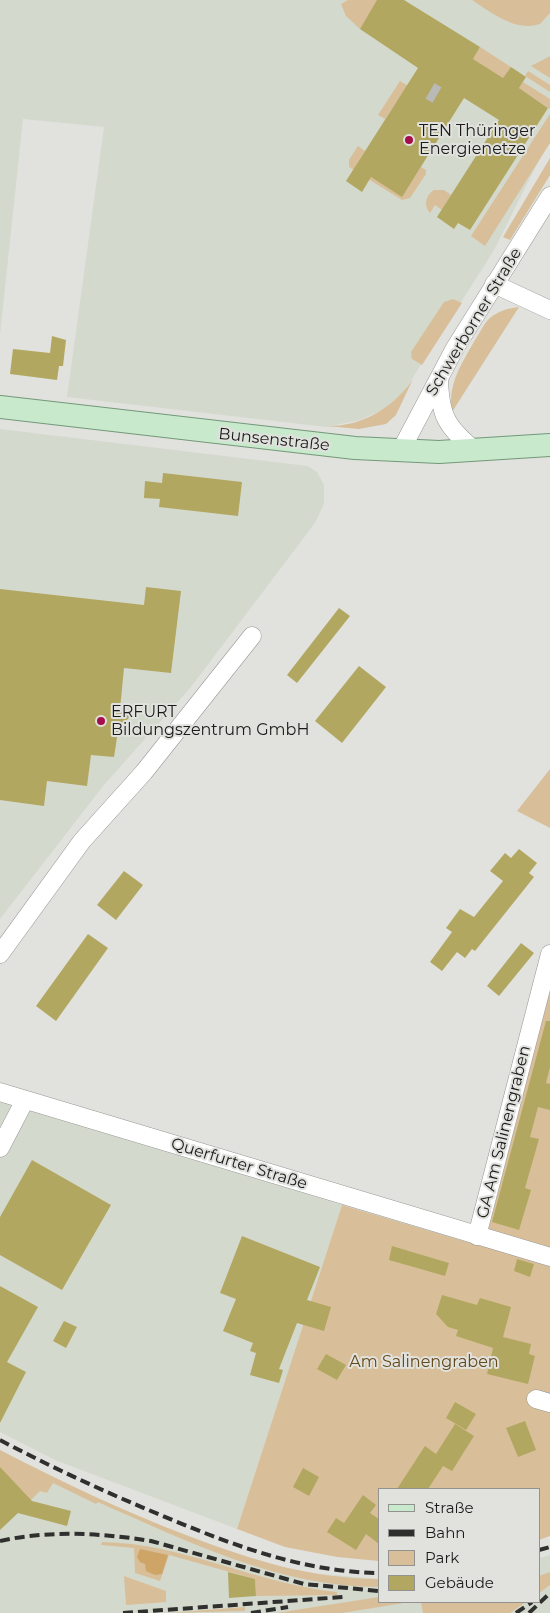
<!DOCTYPE html>
<html>
<head>
<meta charset="utf-8">
<style>
  body { margin:0 }
  #map { position:relative; width:550px; height:1613px; overflow:hidden; background:#e1e2de; font-family:Montserrat,sans-serif }
  canvas { display:block }
  .legend { position:absolute; left:378px; top:1488px; width:162px; height:115px; box-sizing:border-box; background:#e1e2de; border:1px solid #929290; margin:0; padding:6px 9px; list-style:none; font-size:15px; color:#1b1b1a }
  .legend li { display:flex; align-items:center; gap:10px; height:25px }
  .legend b { width:25px; border:1px solid #929290 }
</style>
</head>
<body>
<div id="map">
<canvas width="550" height="1613"></canvas>
<ul class="legend">
<li><b style="height:6px;background:#c8e9cc"></b>Straße</li>
<li><b style="height:6px;background:#2f2f2e"></b>Bahn</li>
<li><b style="height:14px;background:#d8bf99"></b>Park</li>
<li><b style="height:14px;background:#b2a760"></b>Gebäude</li>
</ul>
</div>
<script>
const g = document.querySelector('canvas').getContext('2d');
g.lineJoin = 'round';
function fillPath(path, color) { g.fillStyle = color; g.fill(path, 'evenodd'); }
function strokePath(path, color, width, dash) { g.strokeStyle = color; g.lineWidth = width; g.lineCap = dash ? 'butt' : 'round'; g.setLineDash(dash || []); g.stroke(path); }
function label(font, color, halo, rows, align = 'center') {
  g.font = font + ' Montserrat,sans-serif'; g.lineWidth = 4; g.setLineDash([]); g.textBaseline = 'middle'; g.strokeStyle = halo; g.fillStyle = color; for (const [text, x, y, turn = 0] of rows) {
    g.save(); g.translate(x, y); g.rotate((+turn || 0) * Math.PI / 180); g.textAlign = isNaN(turn) ? turn : align; if (halo) g.strokeText(text, 0, 0); g.fillText(text, 0, 0); g.restore();
  }
}
fillPath(new Path2D(`
  M0,0H550V138L493,252L403,393L386,408L360,420L326,427L67,397L104,127L23,119L0,335Z
  M0,429L308,466L317,472L324,485V504L315,523L191,687L104,785L0,919Z
  M0,1098L342,1205L237,1529L55,1460L0,1432Z
  M0,1450L55,1479L144,1519L255,1561L301,1572L379,1579V1602H539V1558L550,1555V1613H0Z`), '#d4d9cd');
fillPath(new Path2D(`
  M348,0H378L360,29L346,16L341,4Z
  M472,0H550V13L540,24C515,32 492,13 472,0Z
  M480,47L511,67L503,79L473,59Z
  M550,56V78L531,66Z
  M528,71L550,85V92L525,76Z
  M400,81L426,97L424,100L405,89L385,119L378,115Z
  M523,82L550,99V109L519,88Z
  M550,114V143L485,246L471,236Z
  M358,146L365,151L355,167L402,196L421,167L426,170V174L410,198L402,200L349,167V160Z
  M550,158V175L510,240L503,237Z
  M434,190H444L451,195L442,210L435,205L430,213C423,205 426,195 434,190Z
  M453,299L462,303L422,365L412,359L411,352L444,302Z
  M519,307L452,412C447,385 462,363 475,340C480,333 484,323 490,318C498,311 509,308 519,307Z
  M413,379L396,415L386,424L359,429L326,426C362,427 393,408 413,379Z
  M550,769V828L517,811Z
  M550,990V1536L539,1540V1489H379V1561L337,1557L285,1547L237,1529L342,1205L484,1247Z
  M0,1450C62,1482 125,1512 191,1537C256,1561 308,1578 379,1579V1587C279,1587 186,1541 98,1502L96,1504L53,1483L47,1493L40,1491L22,1509L0,1486Z
  M102,1542C183,1543 257,1584 337,1592V1595L256,1596L255,1579L169,1555L160,1581L135,1573L134,1548L101,1545Z
  M550,1572V1585L539,1593V1576Z
  M124,1576L166,1591V1602L126,1605Z
  M379,1597V1602H410L342,1613H276Z
  M421,1602H526L510,1613H423Z
  M245,1607V1611L167,1613Z`), '#d8bf99');
fillPath(new Path2D(`
  M140,1549L168,1555L162,1574L155,1575L146,1571L145,1564L140,1562L137,1557Z`), '#cea567');
fillPath(new Path2D(`
  M377,0H404L480,47L473,59L503,78L511,67L526,77L519,88L548,108L470,230L458,223L454,229L437,217L499,120L464,98L402,197L371,177L362,192L346,181L418,68L360,29Z
  M52,336L66,340L63,366H59L57,380L10,374L13,349L50,353Z
  M163,473L242,482L238,516L159,507L160,499L144,498L145,481L162,483Z
  M146,587L181,591L171,673L124,668L120,709L134,711L118,731L114,757L91,755L87,786L47,781L44,806L0,800V589L144,605Z
  M339,608L350,616L297,683L287,675Z
  M359,666L386,687L342,743L315,721Z
  M519,849L537,863L529,873L534,877L475,951L472,949L465,958L457,952L442,971L430,962L452,932L446,928L460,909L474,917L503,881L490,871L505,853L511,858Z
  M124,871L143,885L116,920L97,905Z
  M88,934L108,948L56,1021L36,1006Z
  M521,943L534,953L499,996L487,986Z
  M546,1021H550V1067L546,1083L550,1084V1110L538,1107L530,1137L539,1139L525,1188L531,1190L519,1230L492,1222Z
  M32,1160L111,1205L62,1290L0,1255V1217Z
  M242,1236L320,1267L307,1300L331,1307L324,1331L297,1323L279,1369L283,1370L279,1383L250,1375L256,1353L250,1351L253,1343L223,1331L236,1299L220,1293Z
  M392,1246L449,1263L445,1276L389,1260Z
  M517,1259L534,1264L530,1277L514,1271Z
  M0,1286L38,1307L7,1362L26,1372L0,1423Z
  M442,1295L477,1305L480,1298L511,1307L503,1337L531,1344L529,1354L535,1356L528,1384L487,1374L493,1348L456,1336L458,1330L448,1327L436,1314Z
  M64,1321L77,1327L66,1348L53,1341Z
  M326,1354L346,1365L337,1380L317,1369Z
  M455,1402L476,1414L466,1430L446,1418Z
  M525,1421L536,1450L518,1457L506,1428Z
  M455,1424L474,1436L452,1471L443,1466L428,1489H397L425,1446L436,1454Z
  M0,1467L32,1501L71,1511L67,1526L18,1513L0,1530Z
  M303,1468L319,1477L309,1496L293,1487Z
  M363,1495L376,1505L370,1513L379,1519V1544L366,1534L356,1550L327,1532L336,1518L344,1523Z
  M228,1572L255,1579L256,1596L229,1598Z`), '#b2a760');
strokePath(new Path2D(`
  M430,91L437,95`), '#b9bab7', 18, [18, 9]);
const minor = new Path2D(`
  M494,284L550,310
  M439,379C440,415 446,426 473,449
  M401,450L455,348L550,196
  M0,954L82,841L144,772L252,636
  M0,1092L550,1257
  M0,1148L25,1100
  M477,1236L550,954
  M536,1399L550,1403`);
const major = new Path2D(`
  M0,407L355,448L439,452L550,445`);
strokePath(minor, '#969894', 19);
strokePath(major, '#739878', 24);
strokePath(minor, '#fff', 18);
strokePath(major, '#c8e9cc', 22);
strokePath(new Path2D(`
  M0,1440C53,1468 107,1493 163,1516C232,1545 303,1572 379,1573
  M0,1541C49,1530 102,1533 151,1541L304,1584L379,1591
  M539,1550L550,1547
  M123,1613L343,1597
  M251,1613L288,1607
  M516,1613L532,1602
  M529,1613L550,1593`), '#2f2f2e', 4, [10, 5]);
for (const [x, y, r, color] of [
  [409,140,5,"#a40e49"],
  [101,721,5,"#a40e49"]
]) { const dot = new Path2D(); dot.arc(x, y, r, 0, 2 * Math.PI); g.fillStyle = color; g.fill(dot); strokePath(dot, '#e1e2de', 2); }
label('16px', '#1b1b1a', '#e1e2de', [
  ["TEN Thüringer",419,131],
  ["Energienetze",419,149],
  ["ERFURT",111,712],
  ["Bildungszentrum GmbH",111,730]
], 'left');
label('16px', '#1b1b1a', '#e1e2de', [
  ["Schwerborner Straße",474,322,-59],
  ["Bunsenstraße",274,440,6],
  ["GA Am Salinengraben",504,1132,-76],
  ["Querfurter Straße",239,1164,17]
]);
label('16px', '#644819', '#e1e2de', [
  ["Am Salinengraben",424,1362]
]);
</script>
</body>
</html>
